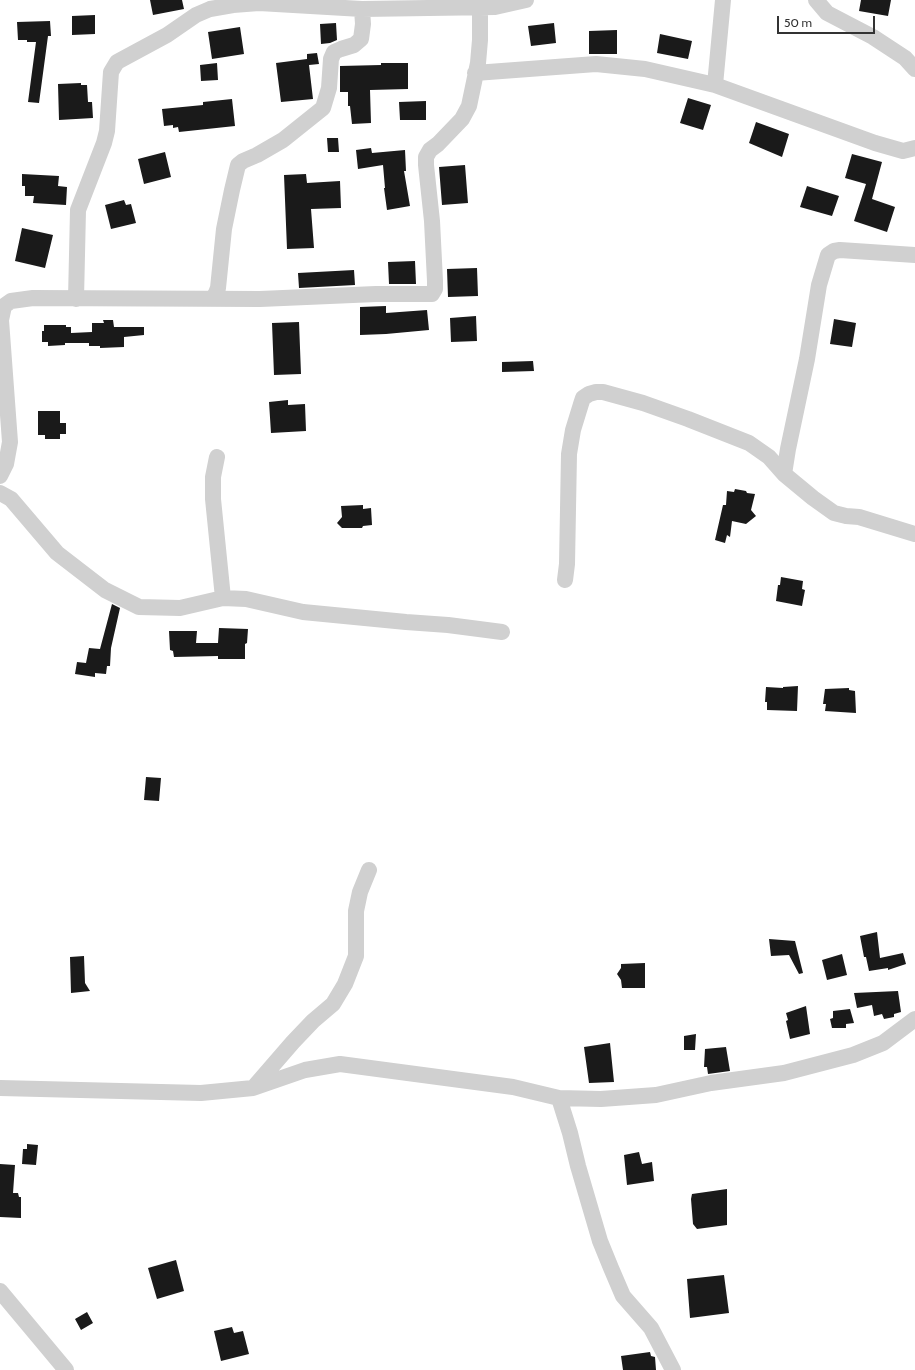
<!DOCTYPE html>
<html>
<head>
<meta charset="utf-8">
<style>
  body { margin:0 }
  #map { position:relative; width:915px; height:1370px; overflow:hidden; background:#fff; font-family:Cabin,sans-serif }
  canvas { display:block }
  .scale { position:absolute; left:777px; top:16px; width:98px; height:18px; box-sizing:border-box; border:2px solid #333; border-top:0; padding-left:5px; font-size:12px; line-height:14px; white-space:nowrap; color:#333; -webkit-text-stroke:3px #fff; paint-order:stroke }
</style>
</head>
<body>
<div id="map">
<canvas width="915" height="1370"></canvas>
<div class="scale">50 m</div>
</div>
<script>
const g = document.querySelector('canvas').getContext('2d');
g.lineJoin = 'round';
function fillPath(path, color) { g.fillStyle = color; g.fill(path, 'evenodd'); }
function strokePath(path, color, width, dash) { g.strokeStyle = color; g.lineWidth = width; g.lineCap = dash ? 'butt' : 'round'; g.setLineDash(dash || []); g.stroke(path); }
fillPath(new Path2D(`
  M150,0H182L184,9L153,15Z
  M861,0H891L888,16L859,11Z
  M95,15V34L72,35V16Z
  M50,21L51,36H48L39,103L28,102L36,42H27V40H18L17,22Z
  M336,23L337,40L330,43L321,44L320,24Z
  M554,23L556,43L531,46L528,26Z
  M240,27L244,54L212,59L208,32Z
  M617,30V54H589V31Z
  M660,34L692,41L688,59L657,53Z
  M317,53L319,64L309,65L313,99L281,102L276,63L307,59V54Z
  M217,63L218,80L201,81L200,65Z
  M381,63H408V89L370,90L371,123L352,124L350,106H348V92H340V66L381,65Z
  M81,83V85H87L88,102H92L93,118L59,120L58,84Z
  M688,98L711,105L703,130L680,123Z
  M232,99L235,126L179,132L178,127L173,128V125L164,126L162,109L203,105V102Z
  M426,101V120H400L399,102Z
  M756,122L789,134L782,157L749,143Z
  M327,138H338L339,152H328Z
  M371,148L372,153L405,150L406,171H404L410,206L387,210L384,188H385L383,165L358,169L356,150Z
  M165,152L171,177L144,184L138,159Z
  M852,154L882,162L872,199L895,207L887,232L854,221L866,184L845,178Z
  M465,165L468,203L442,205L439,167Z
  M22,174L59,176L58,186L67,187L66,205L33,203L34,196H25V186H22Z
  M306,174L307,183L340,181L341,208L311,209L314,248L287,249L284,175Z
  M807,186L839,196L832,216L800,207Z
  M124,200L126,205L131,204L136,223L111,229L105,205Z
  M22,228L53,235L45,268L15,261Z
  M415,261L416,284H389L388,262Z
  M477,268L478,296L448,297L447,269Z
  M354,270L355,285L299,288L298,273Z
  M386,306V313L427,310L429,330L386,334L360,335V307Z
  M476,316L477,341L451,342L450,318Z
  M834,319L856,323L852,347L830,344Z
  M103,320H113L114,327H144V335L124,337V347L100,348V346H89V343H65V345L48,346V342H42V331H44V325H66V327H71V333L92,332V323H104Z
  M299,322L301,374L274,375L272,323Z
  M533,361L534,371L502,372V362Z
  M288,400V405L305,404L306,431L271,433L269,402Z
  M38,411H60V423H66V434H60V439H45V435H38Z
  M735,489L746,491L747,493L755,494L751,510L756,516L746,524L732,521L730,537L727,535L725,543L715,540L723,505H726L727,491L734,492Z
  M363,505V509L371,508L372,525L363,526L362,528H342L337,523L342,517L341,506Z
  M781,577L803,581L802,589L805,590L802,606L776,601L778,585H780Z
  M112,604L120,608L111,648L110,666H107L106,674L95,673V677L75,674L77,662L86,663L89,648L100,649Z
  M219,628L248,629L247,643L245,644V659H218V656L174,657L173,651L170,650L169,631H197L196,643H218Z
  M798,686L797,711L767,710V702H765L766,687L783,688V687Z
  M849,688V690L855,691L856,713L825,711L826,704H823L825,689Z
  M146,777L161,778L159,801L144,800Z
  M877,932L880,958L903,953L906,964L888,970V968L869,971L866,957H864L860,936Z
  M769,939L795,941L803,973L799,974L789,955L771,956Z
  M842,954L847,975L827,980L822,960Z
  M84,956L85,983L90,991L71,993L70,957Z
  M645,963V988H622L621,980L617,974L621,968V964Z
  M898,991L901,1012L894,1014V1017L884,1019L882,1014L874,1016L872,1005L857,1008L854,993Z
  M806,1006L810,1034L790,1039L786,1021L788,1020L786,1013Z
  M850,1009L854,1023L846,1024V1028H832L830,1019L833,1018V1011Z
  M696,1034L695,1050H684V1036Z
  M610,1043L614,1082L589,1083L584,1047Z
  M726,1047L730,1071L708,1074L707,1067H704L705,1049Z
  M27,1144L38,1145L36,1165L22,1164L23,1149H27Z
  M639,1152L642,1164L652,1162L654,1181L627,1185L624,1155Z
  M0,1164L15,1165L13,1193H18L19,1197H21V1218L0,1217Z
  M727,1189V1225L697,1229L693,1224L691,1199L692,1194Z
  M176,1260L184,1291L157,1299L148,1268Z
  M724,1275L729,1313L690,1318L687,1279Z
  M87,1312L93,1323L81,1330L75,1319Z
  M232,1327L234,1333L243,1331L249,1354L221,1361L214,1331Z
  M650,1352L651,1356L655,1357L656,1370H623L621,1356Z`), '#1a1a1a');
strokePath(new Path2D(`
  M816,0L827,13L873,37L905,58L915,69
  M475,73L596,64L645,69L715,85L875,143L903,151L915,148
  M715,85L723,0
  M214,298L218,288L224,229L232,190L238,165L243,161L257,155L283,140L323,108L329,88L331,59L334,52L341,49L354,45L361,39L363,24L362,9L495,7L526,0
  M76,299L78,210L104,143L107,131L111,72L117,62L167,35L196,15L210,9L233,5L259,3L362,9
  M784,474L788,449L807,359L819,285L828,255L834,251L840,250L915,255
  M0,476L6,464L10,442L1,320L4,306L11,301L33,298L260,299L376,294H432L435,289V281L432,221L426,165V157L430,150L438,144L462,119L469,106L478,63L480,40V7
  M0,493L11,499L57,553L105,590L139,607L180,608L223,598L213,499V477L217,457
  M565,580L567,564L569,454L573,430L581,404L583,398L589,394L596,392H603L643,403L688,419L749,443L769,457L784,474L813,498L834,513L846,516L859,517L915,534
  M223,598L246,599L303,612L406,622L448,625L502,632
  M254,1087L293,1042L313,1021L333,1004L345,984L356,956V911L360,892L369,870
  M0,1088L201,1093L253,1088L305,1070L340,1064L513,1087L559,1098L601,1099L656,1095L711,1083L784,1073L853,1055L883,1043L915,1019
  M559,1098L570,1133L578,1166L600,1241L611,1268L623,1296L651,1328L673,1370
  M0,1291L66,1370`), '#d0d0d0', 16);
</script>
</body>
</html>
